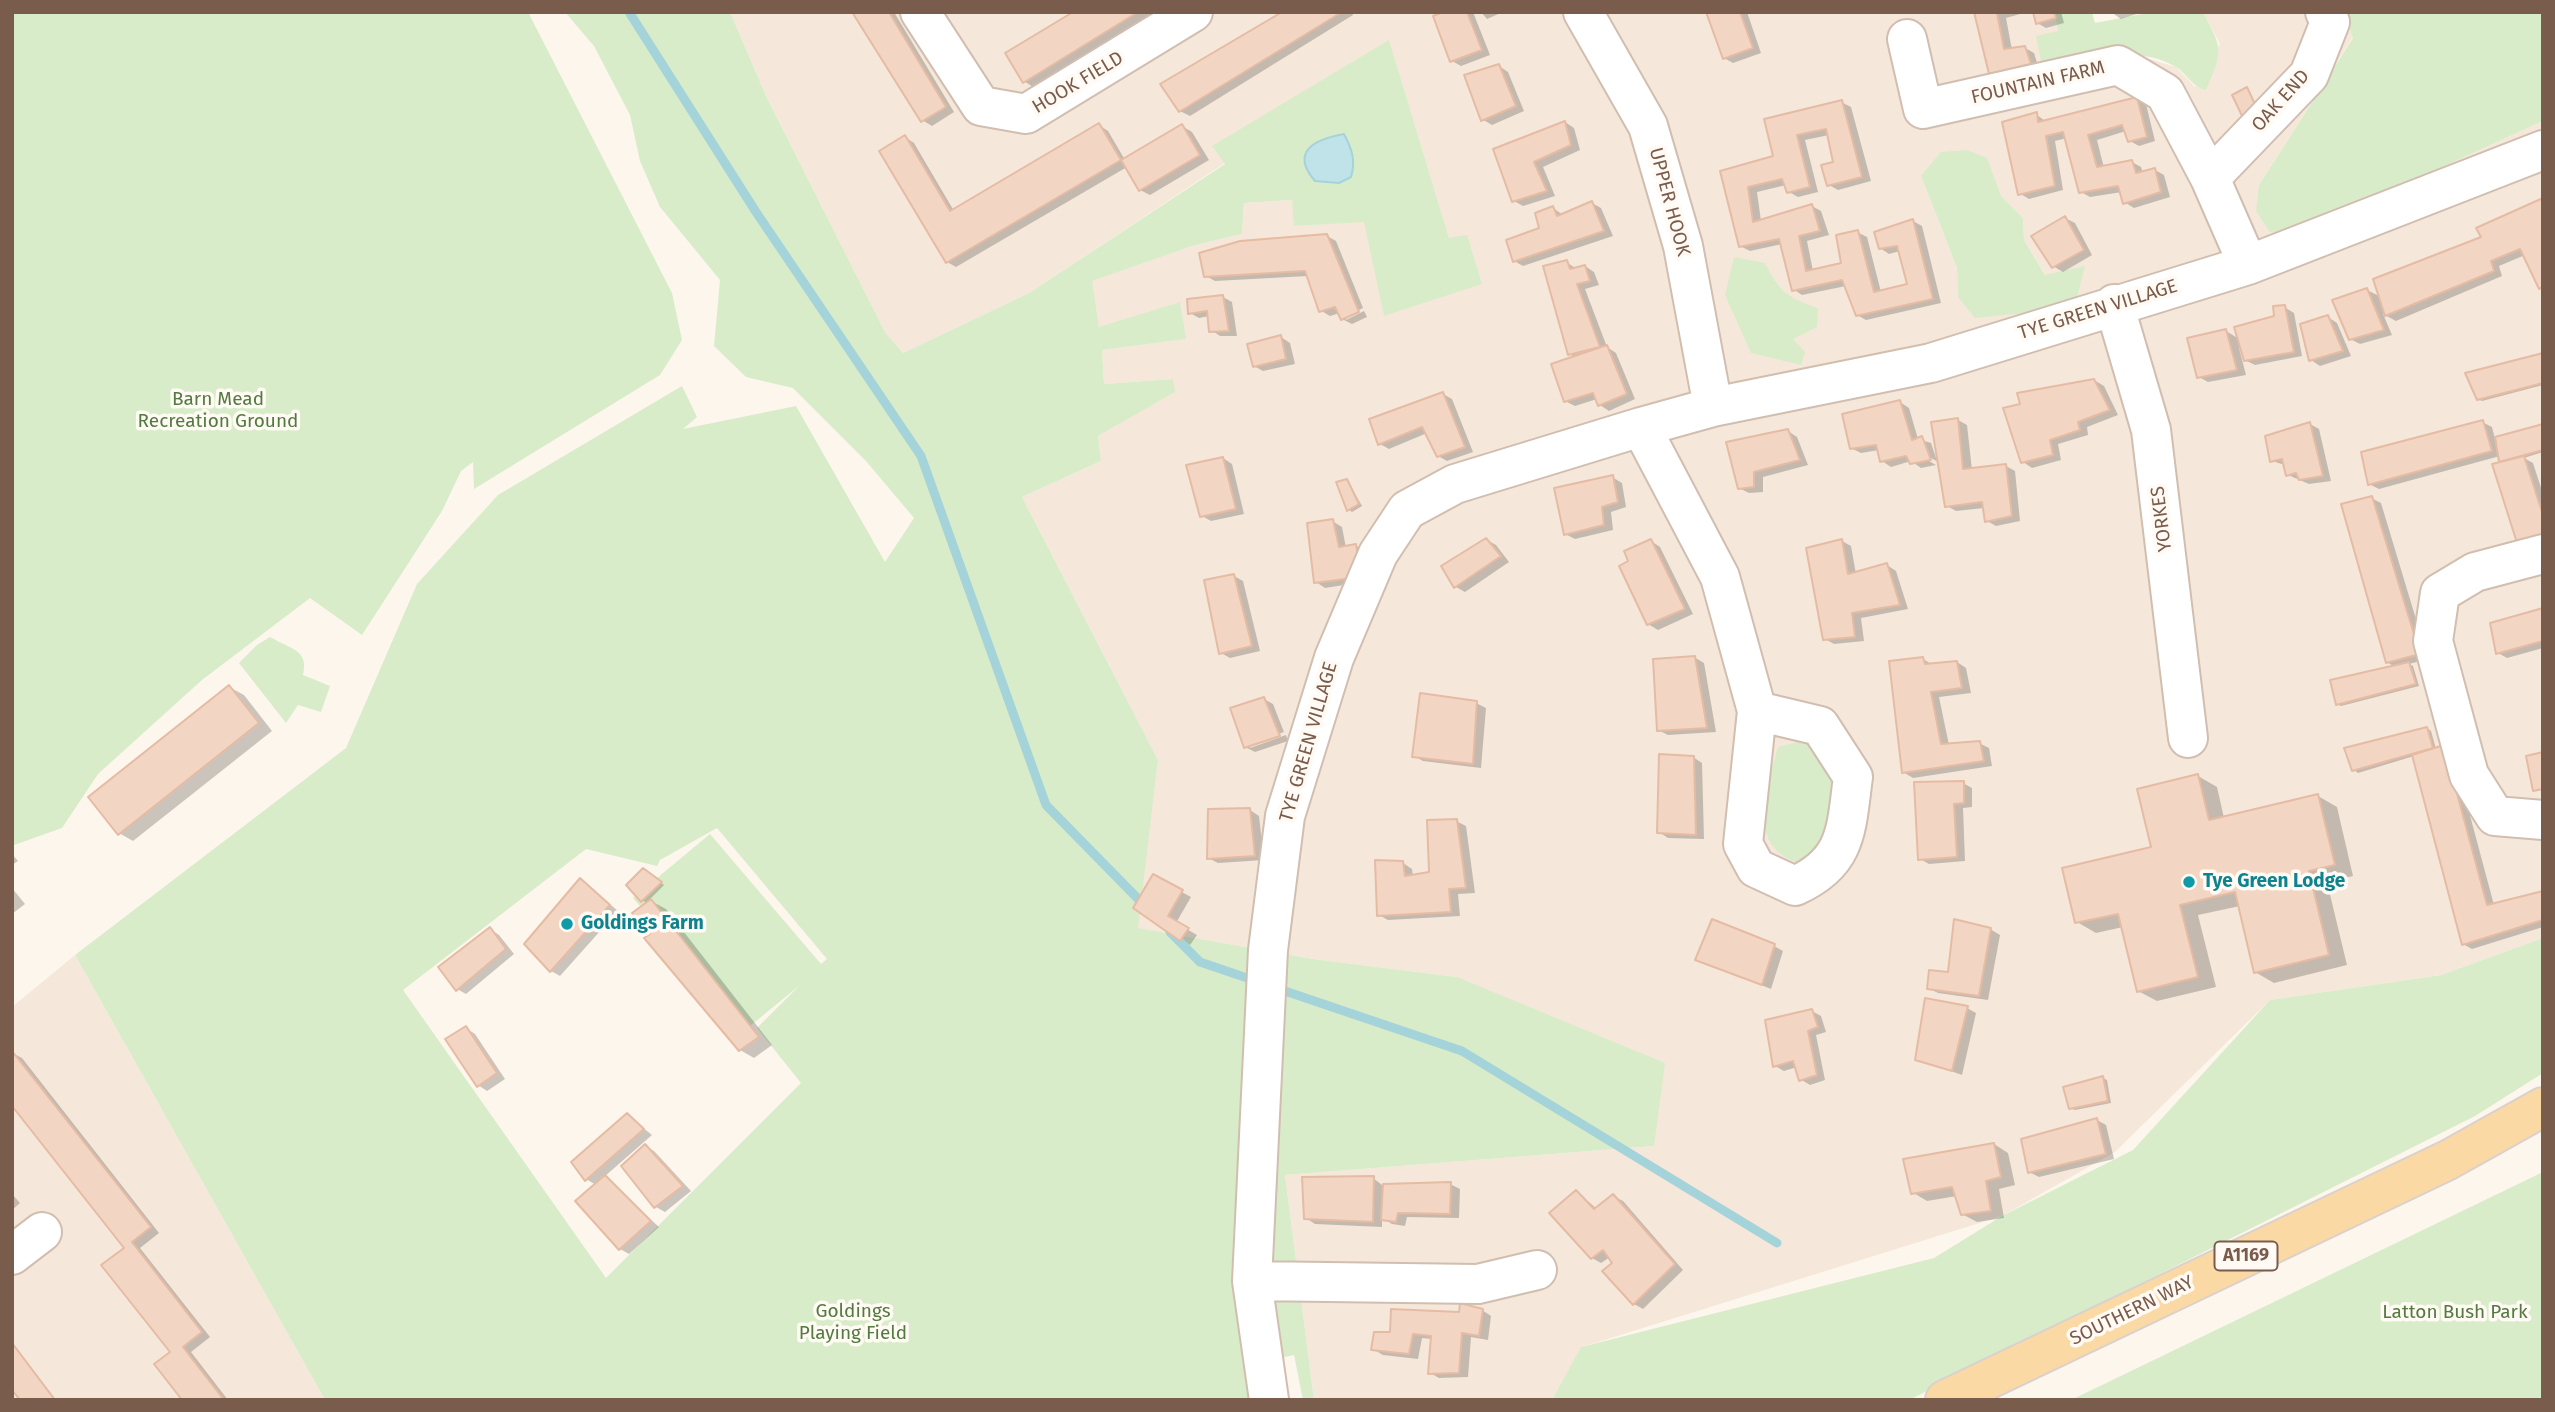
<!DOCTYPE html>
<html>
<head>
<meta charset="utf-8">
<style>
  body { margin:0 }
  #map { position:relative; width:2555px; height:1412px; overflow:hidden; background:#fdf6ec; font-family:"Fira Sans",sans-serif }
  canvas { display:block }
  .frame { position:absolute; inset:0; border:14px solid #7a5c4d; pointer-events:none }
</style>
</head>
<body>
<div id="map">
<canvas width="2555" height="1412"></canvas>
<div class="frame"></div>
</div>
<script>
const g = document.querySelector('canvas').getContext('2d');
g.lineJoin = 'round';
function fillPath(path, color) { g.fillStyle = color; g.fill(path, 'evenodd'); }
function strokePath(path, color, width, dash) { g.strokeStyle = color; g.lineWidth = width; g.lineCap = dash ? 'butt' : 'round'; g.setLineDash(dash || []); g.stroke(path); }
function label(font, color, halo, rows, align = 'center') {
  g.font = font + ' "Fira Sans",sans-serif'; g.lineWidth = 7; g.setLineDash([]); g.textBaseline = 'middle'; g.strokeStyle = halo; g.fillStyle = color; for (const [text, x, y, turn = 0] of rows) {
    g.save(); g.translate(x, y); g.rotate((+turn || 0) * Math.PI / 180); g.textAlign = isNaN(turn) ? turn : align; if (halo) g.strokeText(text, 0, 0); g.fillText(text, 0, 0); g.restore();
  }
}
fillPath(new Path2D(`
  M730,12H2054L2058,31L2176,67L2195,87L2220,44L2203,12H2344L2353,37L2259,185L2302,231L2543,121V938L2441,975L2270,1000L2115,1152L2002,1216L1582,1347L1552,1400H1314L1285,1175L1654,1146L1457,977L1313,959L1137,928L1158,760L1022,497L1101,461L1098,436L1174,392L1173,379L1104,384L1102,350L1185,339L1099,327L1091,281L1195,245L1242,234L1244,203L1292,200L1295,226L1365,221L1449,238L1389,41L1213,147L1225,163L1029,293L903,353L885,332L767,98ZM1921,176L2001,196L2023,218L2024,240L2046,276L2085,267L1958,297L1957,268ZM1764,263L1778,289L1793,300L1818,308L1793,339Z
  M75,955L325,1400H12V1007Z`), '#f5e8da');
fillPath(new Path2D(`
  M12,12H528L672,293L682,340L660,375L474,489L473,462L461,471L442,511L362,635L310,598L202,680L98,774L62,828L14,845Z
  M565,12H730L767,98L885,332L903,353L1029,293L1225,164L1212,146L1389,40L1449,238L1467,235L1482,284L1384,316L1364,222L1294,226L1292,200L1244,203L1242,234L1195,245L1092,281L1099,327L1180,302L1186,339L1102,350L1104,384L1173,379L1175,392L1098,436L1101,461L1022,497L1158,760L1138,928L1313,959L1457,977L1665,1063L1654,1146L1285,1175L1314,1400H1303L1294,1355L1250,1364L1252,1400H325L75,955L346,748L417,584L498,495L682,386L697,417L683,429L796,406L885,562L914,518L866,461L793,388L746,377L714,346L720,280L660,207L640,161L630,115L594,46ZM717,828L827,959L821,964L710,834L633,898L745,1030L799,986L757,1028L801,1083L606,1278L403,990L586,849L657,866L660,860Z
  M2054,12H2092L2095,23L2153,12H2203C2223,50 2223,50 2206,90C2191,86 2188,75 2176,67C2135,42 2085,62 2043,71L2036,36L2058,31Z
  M2344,12H2543V121L2302,231L2270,232L2256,211L2259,185L2353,38Z
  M1967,150L1987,158L2001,196L2023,218L2024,240L2045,275L2085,266L2076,301L2035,312L1975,318L1958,297L1957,268L1921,176L1941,152Z
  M1734,257L1765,263C1780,293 1787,297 1818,308L1817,327L1793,339L1805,352L1801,365L1751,353L1725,295Z
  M270,637C290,649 309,649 303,675L330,686L321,712L298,705L286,723L239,663L257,645Z
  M1798,742L1818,747C1832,769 1838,809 1830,834C1827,844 1811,856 1803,864C1744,849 1766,791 1778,747Z
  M2543,938V1073L2475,1116L1909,1400H1552L1581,1347L1934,1258L2002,1216L2133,1150L2270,1000L2441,975Z
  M2543,1172V1400H2071Z`), '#d8ecc9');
const water = new Path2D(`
  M1344,134C1352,149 1356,161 1351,177L1339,183L1315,181C1289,151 1316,139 1344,134Z`);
fillPath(water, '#bfe3e8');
strokePath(water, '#a5d3da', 2);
fillPath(new Path2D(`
  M855,12H894L954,112L932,126L922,120Z
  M1076,12H1155L1033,87L1024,81Z
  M1285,12H1352L1353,15L1190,116L1180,111Z
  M1449,12H1473L1490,55L1461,66L1452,61Z
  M1481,12H1503L1487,19Z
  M1708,12H1747L1761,53L1733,63L1724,58Z
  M1976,12H2027L2006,18L2012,50L2025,48L2034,53L2039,69L2000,79L1991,73Z
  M2035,12H2061L2064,23L2046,28L2037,23Z
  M2111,12H2143L2121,19Z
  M1499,66L1508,72L1524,111L1492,125L1482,119Z
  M2247,89L2262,115L2249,121Z
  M2137,99L2146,104L2155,141L2139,146L2130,141L2126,131L2097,140L2104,168L2132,162L2141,167L2143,173L2155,170L2164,175L2170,197L2134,208L2124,202L2122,192L2090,197L2081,192L2067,138L2055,141L2063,190L2029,199L2019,193L2036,114L2046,122Z
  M1841,102L1851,107L1871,181L1838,190L1829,185L1835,164L1829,135L1805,140L1818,192L1798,197L1789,192L1786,185L1757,192L1761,221L1812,206L1821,211L1829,235L1807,241L1813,271L1843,264L1857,232L1867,237L1881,292L1909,285L1900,251L1889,254L1880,248L1913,221L1922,226L1941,303L1866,320L1857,315L1846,286L1802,295L1793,289L1782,244L1750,251L1740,246L1722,172L1775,157L1767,120Z
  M1565,122L1574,128L1580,150L1543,167L1555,196L1523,206L1514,201L1495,150Z
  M1099,125L1108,131L1125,160L1182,126L1192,132L1209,160L1150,195L1140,190L1127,167L956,267L947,262L905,137L914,143L954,211Z
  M2543,200V290L2525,255L2499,266L2502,276L2396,321L2383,314L2392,335L2360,344L2350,339L2367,290L2381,297Z
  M1592,203L1601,208L1613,236L1523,266L1514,261L1541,230L1553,208L1563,215Z
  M2065,218L2075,223L2092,255L2063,272L2053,266Z
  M1327,236L1336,241L1363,308L1346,316V320L1364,311L1367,317L1352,324L1342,319L1340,313L1330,316L1320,310L1308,276L1215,281L1206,276Z
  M1566,262L1577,269L1585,266L1594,272L1599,285L1585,289L1607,347L1616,353L1635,399L1609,411L1600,405L1597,399L1575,406L1565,401L1576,358L1570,354Z
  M1223,297L1232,302L1237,336H1220L1211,330L1209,316L1199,318L1190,313Z
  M2284,307L2294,313L2302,356L2255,365L2245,360L2242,347L2239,348L2246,375L2208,382L2199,377L2226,331L2239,339L2276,317Z
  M2328,317L2337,323L2351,356L2320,366L2311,360Z
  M1281,337L1290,343L1295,364L1263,371L1254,366Z
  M2543,355V385L2482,401L2478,399Z
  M2094,380L2104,386L2118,415L2087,427L2088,435L2058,444L2061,460L2032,468L2023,462Z
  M1443,394L1452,399L1473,452L1447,461L1438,456L1427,433L1389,449L1380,444Z
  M1900,402L1909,408L1918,439L1931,443L1936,458L1958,420L1967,425L1972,470L2006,466L2015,471L2020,521L1996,526L1987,521L1984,508L1956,511L1947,506L1940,463L1924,454L1922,457L1936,465L1921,468L1911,461L1891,467L1882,461L1879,450L1861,453L1851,448Z
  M2482,422L2492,427L2495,439L2543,425V452L2524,458L2533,463L2543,494V548L2500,456L2379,489L2369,484Z
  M2310,424L2319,429L2331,481L2309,484L2288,475L2285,465L2272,461Z
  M1788,431L1797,437L1808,465L1763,477V492L1749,493L1739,488Z
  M1223,458L1232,464L1244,514L1211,521L1202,516Z
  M1612,477L1622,483L1626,507L1611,512L1613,530L1575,539L1565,534Z
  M1347,480L1362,506L1352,512L1348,509Z
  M2371,498L2381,503L2428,659L2409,664L2413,666L2419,686L2341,706L2337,704L2395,667L2387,662Z
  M1332,521L1342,527L1346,548L1356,546L1365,551L1369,581L1325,588L1316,582Z
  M1487,540L1496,545L1509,562L1465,592L1456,587Z
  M1651,541L1660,547L1693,614L1658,630L1648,624Z
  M1842,541L1851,546L1856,574L1887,565L1896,571L1908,609L1861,618L1864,641L1834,644L1825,639Z
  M1234,576L1243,581L1260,651L1230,658L1221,653Z
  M2543,609V648L2507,658L2498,653Z
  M1694,657L1704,663L1716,732L1668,735L1658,730Z
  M1923,659L1933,665L1957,662L1966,668L1971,693L1939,697L1949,745L1979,743L1989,748L1992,766L1913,778L1903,772Z
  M229,687L244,695L272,731L133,841L119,833Z
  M1264,699L1273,704L1284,732L1250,744V748L1286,735L1288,741L1255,752L1245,747Z
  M1476,703L1486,708L1481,768L1423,761L1414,756Z
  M2427,728L2431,731L2436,749L2453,752L2494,905L2543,893V927L2472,949L2463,944L2414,756L2358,773L2354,770Z
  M1693,757L1702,763L1704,839L1668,838L1659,832Z
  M2198,776L2217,787L2224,818L2318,796L2337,807L2353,876L2327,882L2347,965L2274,983L2255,972L2240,906L2198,915L2216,987L2157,1001L2138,991L2123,927L2096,933L2077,922L2153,848Z
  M1963,783L1972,788V807L1963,808L1965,861L1929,864L1920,859Z
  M1250,810L1259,816L1264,860L1218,863L1208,858Z
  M1456,821L1466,826L1475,893L1458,894L1460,916L1388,920L1379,915L1403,863L1412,869L1413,877L1431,874Z
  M12,854L18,861L12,865Z
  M647,872L664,885L649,900L666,909L772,1045L754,1058L740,1050L652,934L648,904L642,900Z
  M1154,877L1191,897L1176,923L1197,935L1190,945L1135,907Z
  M581,880L618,911L560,976L551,971L527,944Z
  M12,888L25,904L12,914Z
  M490,929L499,935L514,954L466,994L457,989Z
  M1990,929L2000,935L1988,1000L1938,993L1928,988L1950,974Z
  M1774,946L1783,951L1771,989L1697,959Z
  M1967,1008L1976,1013L1962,1075L1917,1059Z
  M1812,1011L1821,1016L1826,1032L1816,1035L1825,1080L1810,1085L1800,1079L1797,1067L1784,1071L1775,1066Z
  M466,1028L475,1034L505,1079L487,1091L478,1085Z
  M12,1053L22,1058L159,1233L140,1248L210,1337L191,1352L228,1400H184L172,1353L126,1248Z
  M2103,1078L2107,1080L2111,1103L2075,1110L2070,1108Z
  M627,1115L652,1135L604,1177L659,1227L629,1254L620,1249L596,1185L586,1179Z
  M2097,1120L2106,1125L2114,1159L2039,1177L2029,1172Z
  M1994,1144L2008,1153L2015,1185L1999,1189L2004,1218L1977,1222L1962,1214L1957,1196L1927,1201L1912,1192Z
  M645,1146L654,1151L691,1191L665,1212L656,1207L624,1166Z
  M1373,1178L1382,1185L1450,1184L1460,1189L1459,1218L1407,1217L1405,1226L1392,1224L1382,1218V1227L1315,1224L1306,1218Z
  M1577,1192L1597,1209L1613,1196L1623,1201L1683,1270L1643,1309L1634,1304L1610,1257L1601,1263L1592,1258Z
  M12,1194L20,1203L12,1210Z
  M1482,1310L1491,1316L1488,1340L1471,1337L1468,1377L1439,1378L1430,1373L1432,1339L1422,1338L1418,1359L1383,1355L1373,1349L1391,1334Z
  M12,1342L56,1400H22L12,1387Z`), '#0003');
strokePath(new Path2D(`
  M629,12L756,212L921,456L1046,805L1146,907
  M1170,932L1200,962L1256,981
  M1276,988L1462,1051L1777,1243`), '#a5d3da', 9);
const building = new Path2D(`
  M852,12H889L946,107L921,122Z
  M1073,12H1138L1023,83L1005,53Z
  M1282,12H1342L1179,112L1160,84Z
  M1443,12H1467L1482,50L1450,62L1433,16Z
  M1706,12H1740L1753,48L1723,59Z
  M1974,12H2001L1997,13L2004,49L2025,46L2031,64L1989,74Z
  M2033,12H2054L2056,18L2036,24Z
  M1499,64L1516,106L1481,121L1464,75Z
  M2247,87L2259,113L2244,120L2232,95Z
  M2137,97L2147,137L2128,142L2122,125L2088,135L2097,167L2132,160L2136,173L2155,168L2161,192L2123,204L2118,186L2079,193L2063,132L2046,136L2055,186L2018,195L2002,122L2037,112L2038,122Z
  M1842,100L1862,177L1827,186L1821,165L1833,162L1826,129L1797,135L1810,187L1787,193L1782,179L1748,187L1753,222L1812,204L1820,231L1799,236L1806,271L1841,263L1836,235L1858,230L1874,292L1907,284L1897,246L1879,249L1874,232L1913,219L1933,299L1856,316L1842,280L1792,291L1779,239L1739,247L1720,171L1773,156L1764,119Z
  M1565,121L1571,145L1534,162L1547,191L1512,202L1493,149Z
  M1099,123L1121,160L946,263L879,151L905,135L950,211Z
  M1182,124L1200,155L1139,191L1121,160Z
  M2543,198V287L2539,289L2520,249L2491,261L2494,271L2385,316L2373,279L2481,237L2476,228Z
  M1592,201L1604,231L1513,262L1506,240L1539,228L1535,213L1553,206L1557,216Z
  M2065,216L2084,250L2052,268L2031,236Z
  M1327,234L1359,312L1341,320L1335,307L1319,312L1305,271L1204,277L1199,253L1240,241Z
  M1567,260L1570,269L1585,265L1590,281L1577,284L1600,347L1568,355L1543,266Z
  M2367,288L2384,330L2349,340L2332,300Z
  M1223,295L1229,331L1209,332L1207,311L1188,314L1187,299Z
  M2285,305L2294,352L2244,361L2234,327L2274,316L2273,306Z
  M2328,315L2343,351L2309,361L2300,324Z
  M2226,329L2237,370L2197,378L2187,338Z
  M1281,335L1286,359L1253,367L1247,344Z
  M1607,345L1627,394L1598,406L1593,393L1564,402L1551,364Z
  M2543,353V383L2477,400L2465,373Z
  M2094,379L2110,410L2078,422L2080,430L2050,440L2053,455L2021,463L2003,408L2020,404L2017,393Z
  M1443,392L1465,447L1437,457L1422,427L1378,445L1369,419Z
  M1900,400L1912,440L1922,436L1931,460L1910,464L1906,456L1880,462L1876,445L1850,449L1842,414Z
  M1958,418L1963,469L2006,464L2012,516L1985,522L1982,502L1945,507L1931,422Z
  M2483,420L2492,451L2368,485L2361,452Z
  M2310,422L2323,476L2299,480L2296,473L2286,476L2282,459L2270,462L2265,436Z
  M2543,424V450L2499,462L2495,437Z
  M1788,429L1800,460L1754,472V487L1738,489L1726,442Z
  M2524,456L2543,515V541L2518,546L2492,464Z
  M1223,457L1236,509L1200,517L1186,465Z
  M1613,475L1618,502L1602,507L1604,525L1564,535L1554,488Z
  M1347,479L1359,504L1347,511L1336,482Z
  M2372,496L2420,654L2386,663L2341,504Z
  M1333,519L1339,547L1356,544L1361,577L1314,583L1307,523Z
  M1486,538L1501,556L1454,588L1441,566Z
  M1651,539L1685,609L1647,625L1619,566L1628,561L1624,551Z
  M1842,539L1848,574L1887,563L1900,605L1852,613L1855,637L1823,640L1806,548Z
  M1234,574L1252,646L1219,654L1204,580Z
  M2543,608V641L2496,654L2490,623Z
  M1695,656L1707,728L1657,731L1653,659Z
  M1923,657L1925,664L1957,661L1962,688L1931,692L1941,744L1980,741L1984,761L1902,773L1889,661Z
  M2409,662L2416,684L2336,705L2330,680Z
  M229,685L259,723L118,835L88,797Z
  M1420,693L1477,701L1473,764L1412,757Z
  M1264,697L1280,736L1244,748L1230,708Z
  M2427,727L2433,748L2352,771L2344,748Z
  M2444,745L2487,905L2543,891V920L2462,945L2412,755Z
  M2543,752V789L2533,791L2526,756Z
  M1659,754L1694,756L1696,835L1657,833Z
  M2198,774L2209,820L2318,794L2335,865L2309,871L2329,955L2254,973L2235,892L2180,905L2198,977L2137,992L2118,914L2075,923L2062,868L2151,847L2137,789Z
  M1964,781V803L1954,804L1957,857L1918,860L1914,782Z
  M1250,808L1255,856L1207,859L1208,809Z
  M1457,819L1466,888L1449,889L1451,912L1377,916L1375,860L1403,861L1405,876L1429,872L1427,820Z
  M643,868L662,882L641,902L626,885Z
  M1153,874L1183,890L1168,916L1189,928L1180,941L1133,908Z
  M580,878L610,905L550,972L524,944Z
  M651,899L759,1037L739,1051L644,938L650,934L632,913Z
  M1712,919L1775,944L1762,985L1695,960Z
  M1954,919L1991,928L1979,996L1927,989L1929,970L1948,972Z
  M490,927L506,949L456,991L438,967Z
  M1925,998L1968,1006L1952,1071L1915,1060Z
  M1812,1009L1818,1027L1808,1031L1817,1075L1799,1081L1793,1061L1773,1067L1765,1020Z
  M466,1026L497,1073L477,1087L445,1039Z
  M12,1051L151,1227L132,1242L202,1332L183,1347L224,1400H182L154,1364L170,1352L101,1265L124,1248L12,1106Z
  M2103,1076L2108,1101L2069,1109L2063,1087Z
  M627,1113L644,1129L585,1181L571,1162Z
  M2097,1118L2106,1154L2028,1173L2021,1139Z
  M1994,1143L2001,1177L1986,1181L1991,1211L1961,1215L1952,1187L1911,1194L1903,1159Z
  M645,1144L683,1186L654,1208L621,1166Z
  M605,1175L651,1221L619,1250L575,1201Z
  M1374,1176L1373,1222L1304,1219L1302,1177Z
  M1451,1182L1450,1214L1398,1213L1396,1222L1381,1220L1383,1184Z
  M1576,1190L1594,1209L1613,1194L1675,1264L1633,1305L1602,1271L1612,1263L1603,1250L1591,1259L1549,1213Z
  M1460,1303L1483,1309L1479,1336L1462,1333L1459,1373L1428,1374L1431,1336L1413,1334L1409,1354L1371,1350L1374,1332H1390L1391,1309L1459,1312Z
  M12,1343L55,1400H20L12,1390Z`);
fillPath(building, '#f3d5c3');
strokePath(building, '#e6bba3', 2);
const minor = new Path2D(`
  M920,12L981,106L1026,114L1193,12
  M1583,12L1648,126L1683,246L1713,407
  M1907,39L1923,109L2118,65L2165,93L2210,178L2248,265
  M2210,178L2309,75L2330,22L2325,12
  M2114,304L2151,430L2188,738
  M1641,427L1720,577L1757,711L1820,726L1853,777C1846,829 1848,862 1795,886L1756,868L1743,844L1757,711
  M2543,554L2475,572L2440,593L2433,641L2469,775L2495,816L2543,820
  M12,1255L42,1232
  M1252,1281L1478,1284L1537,1270
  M1269,1400L1252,1281L1268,950L1285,816L1334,658L1378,554L1407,510L1455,484L1641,427L1713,407L1931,363L2248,265L2543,150`);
const major = new Path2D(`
  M1945,1400L2448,1160L2543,1107`);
strokePath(minor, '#d1beb0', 42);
strokePath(major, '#dad1cd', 42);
strokePath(minor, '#fff', 38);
strokePath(major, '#fbd9a5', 38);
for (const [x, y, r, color] of [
  [2189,882,7,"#0f9aa8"],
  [567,924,7,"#0f9aa8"]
]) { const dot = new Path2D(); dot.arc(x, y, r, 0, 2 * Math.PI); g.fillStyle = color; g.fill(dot); strokePath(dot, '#fffaf3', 2.5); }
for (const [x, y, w] of [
  [2246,1256,63]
]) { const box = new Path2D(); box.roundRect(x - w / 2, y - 14.5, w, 29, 5); g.fillStyle = '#fffaf3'; g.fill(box); strokePath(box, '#7a5c4d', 2); }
label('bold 18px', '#7a5c4d', null, [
  ["A1169",2246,1256]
]);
label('19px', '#7a5c4d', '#fffaf3', [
  ["HOOK FIELD",1078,83,-31],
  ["FOUNTAIN FARM",2038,83,-13],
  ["OAK END",2281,101,-48],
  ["UPPER HOOK",1669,202,75],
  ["TYE GREEN VILLAGE",2098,310,-17],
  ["YORKES",2162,519,-97],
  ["TYE GREEN VILLAGE",1309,742,-74],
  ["SOUTHERN WAY",2132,1311,-26]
]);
label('19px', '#537a41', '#fffaf3', [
  ["Barn Mead",218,400],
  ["Recreation Ground",218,422],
  ["Goldings",853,1312],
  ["Playing Field",853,1334],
  ["Latton Bush Park",2455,1313]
]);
label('bold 19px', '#0d838f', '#fffaf3', [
  ["Tye Green Lodge",2203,882],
  ["Goldings Farm",581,924]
], 'left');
</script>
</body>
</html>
